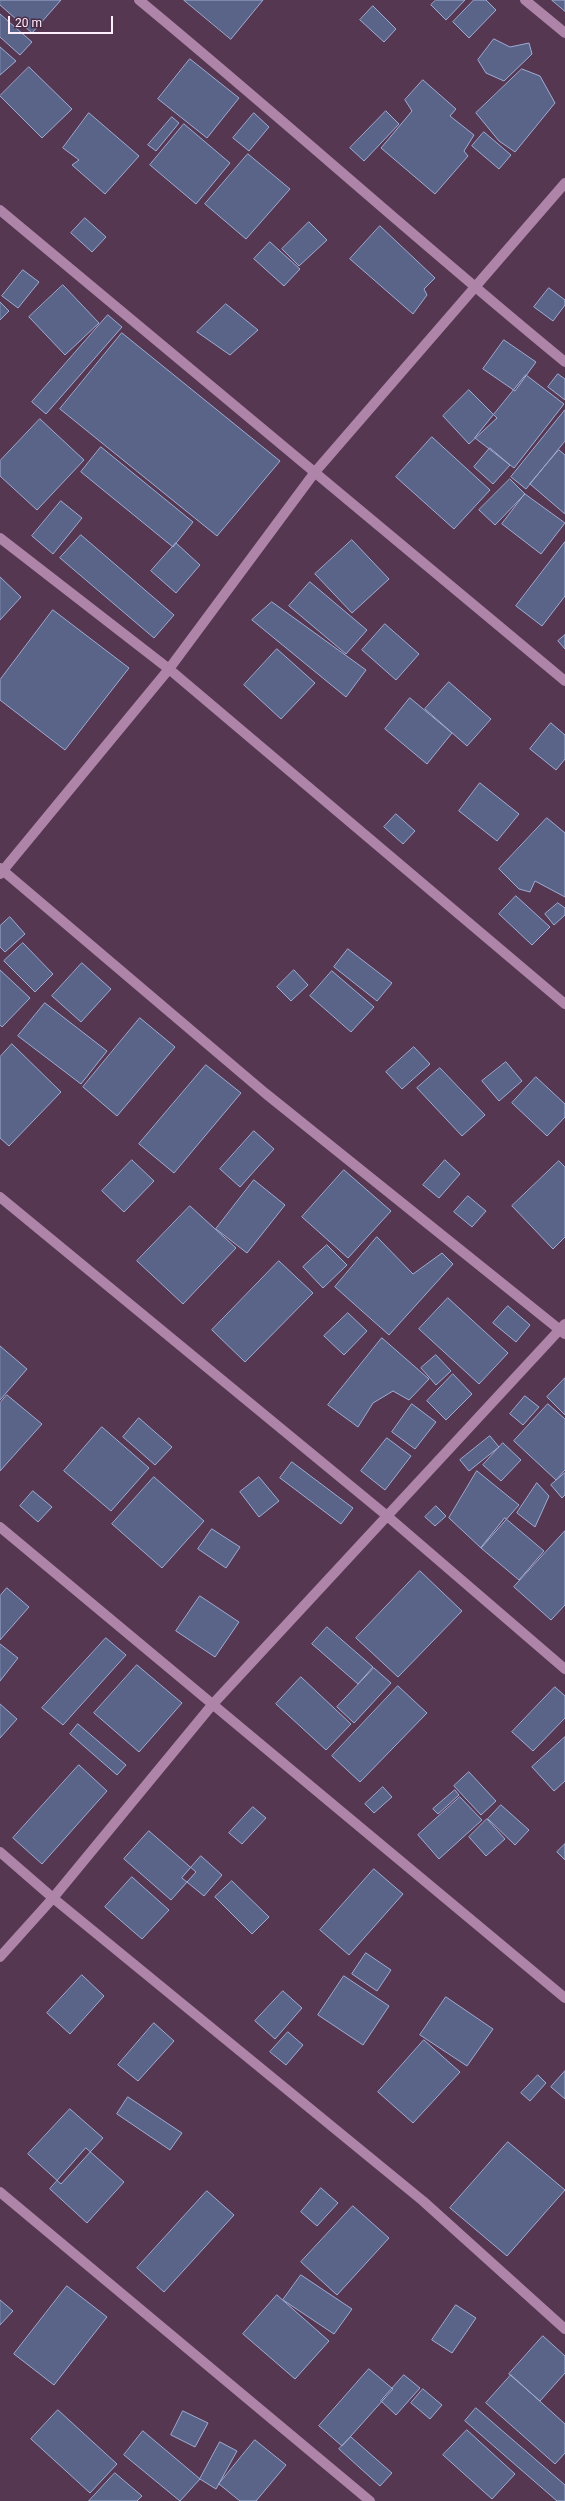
<!DOCTYPE html>
<html>
<head>
<meta charset="utf-8">
<style>
  body { margin:0 }
  #map { position:relative; width:565px; height:2501px; overflow:hidden; background:#563751; font-family:Roboto,sans-serif }
  canvas { display:block }
  .scale { position:absolute; left:8px; top:16px; width:105px; height:18px; box-sizing:border-box; border:2px solid #ffeffc; border-top:0; padding-left:5px; font-size:12px; line-height:14px; white-space:nowrap; color:#ffeffc; -webkit-text-stroke:3px #4b2c47; paint-order:stroke }
</style>
</head>
<body>
<div id="map">
<canvas width="565" height="2501"></canvas>
<div class="scale">20 m</div>
</div>
<script>
const g = document.querySelector('canvas').getContext('2d');
g.lineJoin = 'round';
function fillPath(path, color) { g.fillStyle = color; g.fill(path, 'evenodd'); }
function strokePath(path, color, width, dash) { g.strokeStyle = color; g.lineWidth = width; g.lineCap = dash ? 'butt' : 'round'; g.setLineDash(dash || []); g.stroke(path); }
const building = new Path2D(`
  M0,0H61L32,33L0,5Z
  M184,0H263L231,39Z
  M436,0H465L446,20L431,5Z
  M474,0H486L496,10L469,38L453,22Z
  M552,0H565V11Z
  M373,6L396,29L384,42L360,20Z
  M0,14L32,42L20,55L0,37Z
  M494,39L510,47L529,43L532,54L504,81L486,73L478,60Z
  M0,47L16,61L0,75Z
  M190,59L239,98L207,138L158,99Z
  M29,67L72,109L42,138L0,96Z
  M522,69L540,76L555,103L515,152L499,141L476,113Z
  M423,80L456,109L450,116L474,135L464,151L468,156L435,194L381,148L412,111L405,100Z
  M386,111L399,124L364,161L350,148Z
  M89,113L139,156L105,194L72,165L79,160L63,148Z
  M254,113L269,127L249,151L233,138Z
  M172,117L179,123L156,151L148,145Z
  M184,124L230,163L196,204L150,165Z
  M484,132L511,155L499,169L472,146Z
  M248,154L290,189L246,239L205,204Z
  M85,218L106,237L92,252L71,233Z
  M309,222L327,240L299,266L282,249Z
  M380,226L435,278L424,289L427,295L413,314L350,259Z
  M270,242L300,269L284,286L254,259Z
  M23,270L39,282L18,308L2,296Z
  M63,285L99,323L65,355L29,317Z
  M549,288L565,300V305L553,321L534,307Z
  M0,302L9,311L0,320Z
  M226,304L258,330L230,355L197,332Z
  M108,315L122,327L46,414L32,402Z
  M122,333L280,461L217,536L60,409Z
  M504,340L536,362L515,391L483,369Z
  M558,374L565,379V400L548,387Z
  M526,375L564,404L514,468L475,438Z
  M469,390L497,418L469,444L443,416Z
  M565,410V441L526,489L511,477Z
  M40,419L84,460L37,510L0,476V461Z
  M432,437L490,490L454,529L396,477Z
  M101,447L193,522L173,547L81,472Z
  M490,448L510,465L493,484L474,467Z
  M559,450L565,455V514L530,484Z
  M510,479L525,494L495,525L479,510Z
  M525,494L565,523L541,554L502,524Z
  M61,501L82,518L53,554L32,536Z
  M81,535L174,615L154,638L60,558Z
  M352,540L389,579L352,613L315,574Z
  M565,542V596L542,626L516,606Z
  M176,543L200,565L176,593L151,571Z
  M0,577L21,597L0,620Z
  M310,582L367,630L346,654L289,606Z
  M272,602L366,670L346,697L252,620Z
  M53,610L129,668L65,750L0,700V680Z
  M385,624L419,654L396,680L362,650Z
  M565,635V649L558,641Z
  M277,649L315,683L281,719L244,685Z
  M449,682L491,719L467,746L425,709Z
  M410,698L452,733L427,764L385,729Z
  M551,723L565,735V759L556,770L530,749Z
  M480,783L519,814L497,841L459,811Z
  M396,814L415,831L403,844L384,827Z
  M547,818L565,833V897L535,881L530,892L519,889L499,869Z
  M516,896L550,927L532,945L499,914Z
  M558,903L565,908V915L554,925L545,914Z
  M10,917L25,934L5,952L0,947V926Z
  M23,943L53,974L35,992L4,961Z
  M348,949L392,983L377,1001L334,967Z
  M82,963L111,989L81,1022L52,996Z
  M0,970L30,998L2,1027L0,1025Z
  M294,970L308,985L291,1001L277,987Z
  M332,971L374,1007L351,1032L310,996Z
  M45,1003L107,1051L81,1084L18,1036Z
  M140,1018L175,1047L117,1116L83,1087Z
  M12,1044L61,1092L9,1146L0,1138V1057Z
  M414,1047L430,1064L402,1089L386,1072Z
  M506,1062L522,1081L499,1101L482,1081Z
  M206,1065L241,1093L174,1173L139,1144Z
  M440,1068L485,1115L462,1136L417,1088Z
  M536,1077L565,1104V1117L547,1136L512,1103Z
  M254,1131L274,1149L240,1187L220,1169Z
  M132,1160L154,1181L124,1212L102,1191Z
  M445,1160L460,1174L439,1198L423,1185Z
  M559,1161L565,1167V1237L553,1249L512,1206Z
  M344,1170L391,1211L348,1258L302,1217Z
  M254,1180L285,1205L247,1253L216,1229Z
  M468,1196L486,1211L472,1227L454,1212Z
  M190,1206L236,1248L183,1304L137,1261Z
  M377,1237L413,1274L442,1253L453,1264L389,1335L335,1287Z
  M327,1245L347,1265L323,1288L303,1267Z
  M279,1261L313,1293L245,1362L212,1330Z
  M448,1298L508,1353L479,1384L419,1329Z
  M508,1306L530,1325L516,1342L493,1323Z
  M348,1313L367,1331L344,1355L324,1336Z
  M382,1338L429,1379L409,1400L393,1391L373,1403L358,1427L328,1405Z
  M0,1346L27,1369L0,1400Z
  M436,1355L451,1371L436,1385L421,1368Z
  M453,1374L472,1394L446,1420L427,1401Z
  M565,1378V1415L547,1397Z
  M7,1395L42,1424L0,1471V1403Z
  M525,1396L539,1407L523,1425L510,1414Z
  M412,1404L436,1422L415,1449L392,1432Z
  M548,1404L565,1419V1470L556,1480L514,1441Z
  M139,1418L172,1447L155,1465L123,1437Z
  M102,1427L149,1468L111,1511L64,1471Z
  M490,1436L499,1447L469,1471L460,1460Z
  M387,1438L411,1456L385,1490L361,1471Z
  M503,1443L521,1460L501,1481L483,1465Z
  M292,1462L353,1508L341,1524L280,1478Z
  M477,1471L519,1505L481,1548L449,1518Z
  M565,1473V1495L562,1498L551,1485Z
  M154,1477L204,1521L162,1568L112,1524Z
  M259,1477L279,1501L259,1517L240,1492Z
  M537,1483L549,1496L535,1527L517,1513Z
  M33,1491L52,1507L38,1522L20,1506Z
  M436,1506L446,1516L435,1526L425,1517Z
  M505,1518L544,1551L519,1580L481,1548Z
  M212,1529L240,1547L226,1568L198,1549Z
  M565,1531V1605L551,1620L514,1587Z
  M420,1571L462,1611L398,1677L356,1638Z
  M7,1588L29,1607L0,1640V1596Z
  M200,1596L239,1622L215,1657L176,1631Z
  M327,1627L373,1667L358,1684L312,1644Z
  M106,1638L126,1655L63,1725L42,1708Z
  M0,1644L18,1658L0,1681Z
  M137,1665L182,1703L139,1752L94,1713Z
  M374,1668L391,1683L354,1723L337,1707Z
  M301,1677L351,1724L326,1750L276,1704Z
  M398,1686L427,1713L360,1782L332,1756Z
  M555,1687L565,1696V1718L533,1751L512,1732Z
  M0,1704L17,1719L0,1738Z
  M78,1724L126,1765L117,1775L70,1734Z
  M565,1737V1781L554,1791L532,1767Z
  M79,1765L107,1791L42,1864L13,1838Z
  M469,1772L496,1801L481,1815L454,1786Z
  M383,1787L392,1797L374,1813L365,1804Z
  M455,1790L459,1795L438,1814L433,1809Z
  M460,1797L482,1820L439,1859L418,1835Z
  M501,1805L529,1830L515,1845L488,1819Z
  M253,1807L266,1818L242,1844L229,1833Z
  M487,1819L505,1839L486,1856L469,1837Z
  M149,1831L196,1872L171,1900L124,1859Z
  M565,1844V1860L557,1852Z
  M201,1856L222,1875L204,1896L182,1878Z
  M374,1869L403,1894L349,1955L320,1930Z
  M132,1877L169,1910L142,1939L105,1907Z
  M232,1881L269,1917L252,1934L215,1897Z
  M366,1953L391,1970L377,1991L352,1974Z
  M82,1975L104,1996L70,2034L47,2013Z
  M344,1976L389,2006L363,2045L318,2015Z
  M283,1991L302,2008L275,2039L255,2021Z
  M446,1997L493,2029L467,2066L420,2035Z
  M154,2023L174,2041L138,2081L118,2065Z
  M288,2032L303,2045L286,2065L270,2052Z
  M424,2040L460,2072L413,2123L378,2092Z
  M565,2071V2099L551,2087Z
  M538,2075L546,2083L530,2101L521,2093Z
  M128,2097L182,2133L170,2150L117,2114Z
  M70,2109L103,2138L61,2184L28,2154Z
  M508,2142L565,2190L507,2256L450,2208Z
  M86,2148L124,2182L87,2223L50,2189Z
  M321,2188L338,2203L317,2226L301,2212Z
  M207,2191L234,2215L164,2292L137,2268Z
  M353,2206L389,2238L337,2295L301,2262Z
  M301,2275L352,2309L334,2334L283,2300Z
  M67,2286L107,2317L54,2385L14,2354Z
  M277,2295L329,2341L295,2379L243,2334Z
  M0,2300L13,2311L0,2325Z
  M456,2305L476,2318L452,2353L432,2340Z
  M543,2336L565,2356V2373L540,2401L509,2374Z
  M369,2369L393,2389L342,2446L319,2426Z
  M404,2375L420,2388L396,2415L381,2401Z
  M511,2375L565,2424V2453L555,2464L486,2403Z
  M423,2389L442,2405L430,2419L411,2403Z
  M476,2408L565,2485V2501H557L465,2421Z
  M58,2410L117,2464L90,2493L31,2439Z
  M183,2411L208,2423L195,2447L171,2435Z
  M467,2430L515,2474L492,2499L443,2455Z
  M143,2431L200,2479L180,2501L124,2455Z
  M351,2437L392,2473L380,2486L339,2449Z
  M255,2440L286,2465L256,2501H240L219,2484Z
  M220,2442L237,2451L216,2489L200,2479Z
  M115,2473L142,2496L137,2501H89Z`);
fillPath(building, '#596488');
strokePath(building, '#9facd4', 1);
strokePath(new Path2D(`
  M139,0C283,119 421,244 565,362
  M525,0L565,33
  M0,210L565,681
  M0,538L169,669L565,1004
  M0,868L265,1093L565,1334
  M0,874L169,669L315,472L565,183
  M0,1197L386,1515L565,1669
  M0,1527L565,1998
  M0,1852L53,1898L423,2201L565,2329
  M0,1957L53,1898L212,1705L565,1324
  M0,2192L370,2501`), '#ae85a8', 10);
</script>
</body>
</html>
